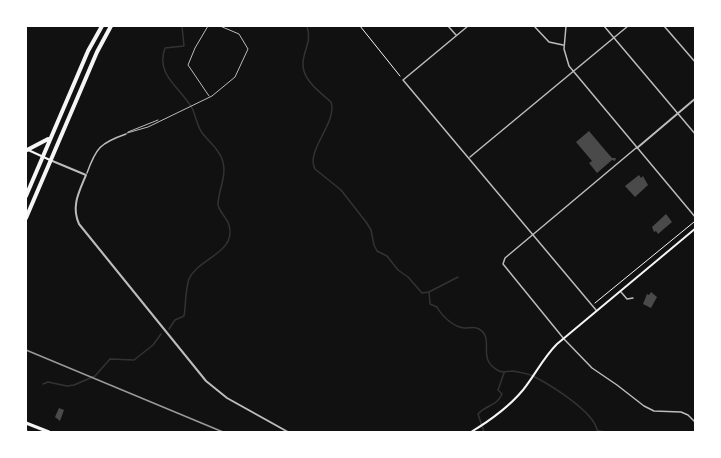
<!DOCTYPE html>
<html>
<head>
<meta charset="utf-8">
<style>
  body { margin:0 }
  #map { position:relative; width:721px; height:458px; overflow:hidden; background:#111; font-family:"Crimson Pro",serif }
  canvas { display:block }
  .frame { position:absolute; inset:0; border:27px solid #fff; pointer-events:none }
</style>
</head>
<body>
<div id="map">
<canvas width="721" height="458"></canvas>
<div class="frame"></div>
</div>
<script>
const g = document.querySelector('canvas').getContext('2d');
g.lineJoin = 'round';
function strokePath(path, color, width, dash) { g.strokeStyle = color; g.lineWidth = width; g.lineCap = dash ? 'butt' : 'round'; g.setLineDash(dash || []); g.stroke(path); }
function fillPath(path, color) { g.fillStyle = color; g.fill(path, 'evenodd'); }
strokePath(new Path2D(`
  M307,26C312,42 304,48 303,63C302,80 320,92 331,102C338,122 305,151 315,169L341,190L366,222L371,230L374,245L377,251L387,256L398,270L408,277L422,293L429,292L430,304L437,307C441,315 454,328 465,328C470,328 474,326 479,329C496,339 475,359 499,371C504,373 507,371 513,371C519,372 530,374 535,377C552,386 594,412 597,430L604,432
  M429,292L458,277
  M169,329L175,320L184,316C186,304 185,291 189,279C198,258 237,253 229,225C227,218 220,213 218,205C218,190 228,175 222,159C218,148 210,143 203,134C197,127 196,116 192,108C180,87 155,75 165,48L184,46L182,26
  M43,384L48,382L67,386L74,385L95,376L110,359L134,360L153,345L161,334
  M484,432L478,414C486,405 497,406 502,394L498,390L504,373`), '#333', 1.5);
fillPath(new Path2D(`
  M589,131L605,150L612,158H616L615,161L612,160L597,173L589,163L592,161L576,142Z
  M639,175L641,178L643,176L648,185L635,197L625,186Z
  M666,214L672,222L658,234L656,231L654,232L652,227Z
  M651,292L657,297L651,308L643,304L647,294L649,295Z
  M59,408L64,410L60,421L55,417Z`), '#4a4a4a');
strokePath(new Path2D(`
  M360,26L400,76
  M595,303L694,222`), '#f5f5f5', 1);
strokePath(new Path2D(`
  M208,26L195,48L188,65L209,96
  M128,132L158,120
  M127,133L148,127L212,96L235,77L248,49L239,34L220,26`), '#bcbcbc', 1);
strokePath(new Path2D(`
  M448,26L456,35
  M468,26L403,80L596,310
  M534,26L549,42L563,45
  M566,26L564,49L569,66L696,218
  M604,26L696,135
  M664,26L696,63
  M636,148L505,258L503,264L564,339L592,368L617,385L644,406L654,411L681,412L688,415L696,423
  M470,157L628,26
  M87,173C96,148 100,143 126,134
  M621,292L627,299L633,298`), '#bcbcbc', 1.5);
strokePath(new Path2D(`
  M637,148L696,98
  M50,160L86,175C79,192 71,206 79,224L206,381L227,398L288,432`), '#bcbcbc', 2);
strokePath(new Path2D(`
  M26,149L50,160
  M471,432C491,420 508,408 523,390C535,375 543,358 557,344L696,228`), '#f5f5f5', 2);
strokePath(new Path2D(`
  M26,423L49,432
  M26,432H27`), '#f5f5f5', 3);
strokePath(new Path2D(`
  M27,150L48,139
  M26,196L88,51L102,26
  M26,218L97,52L111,26`), '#f5f5f5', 4);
strokePath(new Path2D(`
  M26,350L223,432`), '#9a9a9a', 1.5);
</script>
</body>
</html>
